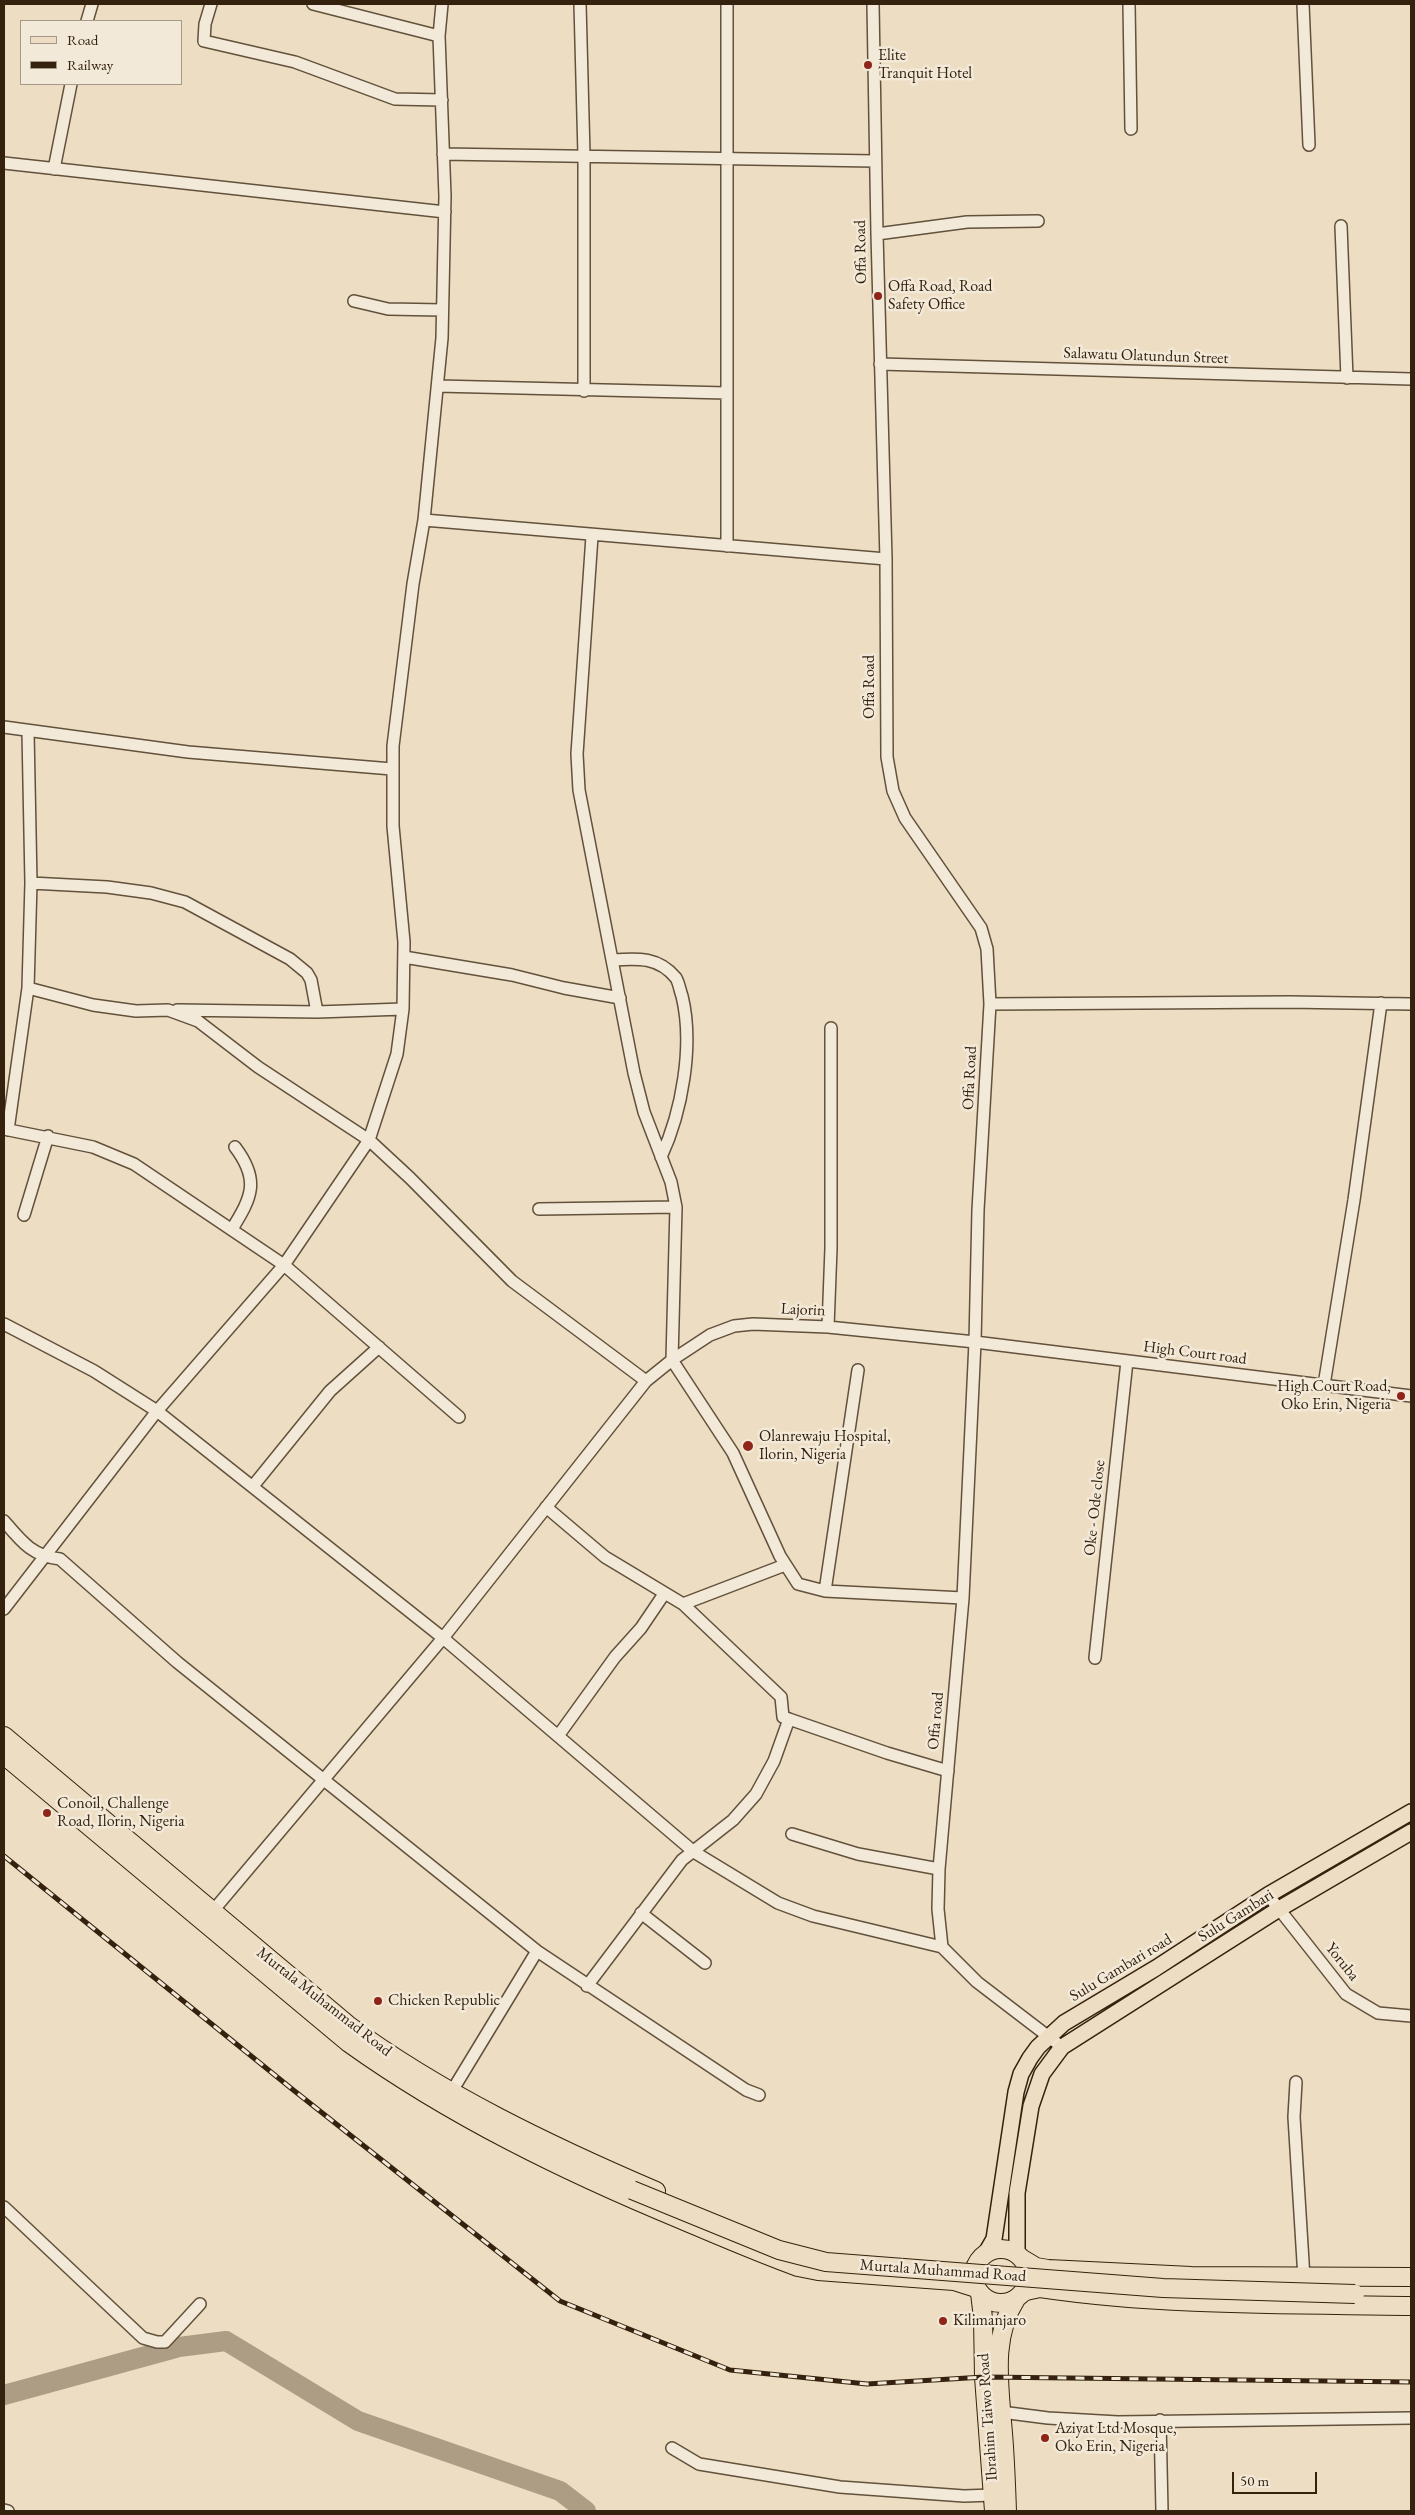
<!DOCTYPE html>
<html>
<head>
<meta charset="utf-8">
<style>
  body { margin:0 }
  #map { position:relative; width:1415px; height:2515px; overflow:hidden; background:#edddc3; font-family:"EB Garamond",serif }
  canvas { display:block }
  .frame { position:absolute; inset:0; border:5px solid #34220e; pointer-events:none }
  .legend { position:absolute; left:20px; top:20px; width:162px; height:65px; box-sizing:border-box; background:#f3e9d8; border:1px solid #a79987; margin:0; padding:6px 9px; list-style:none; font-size:15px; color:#34220e }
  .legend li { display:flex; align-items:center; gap:10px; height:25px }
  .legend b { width:25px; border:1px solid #a79987 }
  .scale { position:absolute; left:1232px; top:2472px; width:85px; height:22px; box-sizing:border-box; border:2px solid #34220e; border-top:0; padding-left:6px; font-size:15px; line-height:18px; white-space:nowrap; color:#34220e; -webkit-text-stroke:4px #f3e9d8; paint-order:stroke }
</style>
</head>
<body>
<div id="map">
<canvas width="1415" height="2515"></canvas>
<div class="frame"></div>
<ul class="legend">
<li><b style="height:6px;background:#edddc3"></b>Road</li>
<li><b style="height:6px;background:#34220e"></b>Railway</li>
</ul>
<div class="scale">50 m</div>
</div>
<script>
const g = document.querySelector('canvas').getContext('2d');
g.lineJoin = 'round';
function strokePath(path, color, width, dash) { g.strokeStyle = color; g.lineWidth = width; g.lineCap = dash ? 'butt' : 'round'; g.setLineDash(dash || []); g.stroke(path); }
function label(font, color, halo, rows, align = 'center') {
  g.font = font + ' "EB Garamond",serif'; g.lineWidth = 5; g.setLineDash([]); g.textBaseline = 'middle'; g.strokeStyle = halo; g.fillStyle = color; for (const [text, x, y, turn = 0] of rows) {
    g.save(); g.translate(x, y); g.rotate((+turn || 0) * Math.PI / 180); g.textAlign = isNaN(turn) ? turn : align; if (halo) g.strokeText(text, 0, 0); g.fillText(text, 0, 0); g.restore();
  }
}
strokePath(new Path2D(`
  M4,2395L179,2347L226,2341L358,2421L560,2491L586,2511`), '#ae9d85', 20);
const minor = new Path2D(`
  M211,4L205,24L204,41L295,62L395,99L442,100
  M313,4L439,36
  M580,4L584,155V391
  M727,4V546
  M873,4L877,234L886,559L887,757L893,791L905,818L981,928L987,949L990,1004L978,1210L975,1342L963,1598L939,1869L938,1909L942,1947L977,1982L1062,2047
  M1129,4L1131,129
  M1303,4L1309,145
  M87,21L92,4
  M443,154L875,161
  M4,163L445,212
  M54,169L71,84
  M1341,226L1347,378
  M877,234L967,222L1038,221
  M354,301L388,309L442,310
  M880,364L1411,379
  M438,386L727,393
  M424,520L886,559
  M592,536L577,754L579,790L634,1073L644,1112L671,1182L676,1207L672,1360L733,1453L780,1556L798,1584L825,1591L963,1598
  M4,727L188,752L392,769
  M31,883L107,887L151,893L185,902L290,959L307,973L311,980L317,1012
  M404,957L512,975L564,988L620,998
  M613,960C638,958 659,957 676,978C679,983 680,991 682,996C694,1045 682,1112 661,1157
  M28,988L93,1005L136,1011L168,1010L198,1021L258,1067L369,1140L410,1178L512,1281L646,1381L443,1638L212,1912
  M990,1004L1289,1002L1411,1004
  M177,1010L317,1012L403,1009
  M4,1129L93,1147L134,1164L284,1265L459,1417
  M8,1130L28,988L31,883L28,732
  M539,1209L676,1207
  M24,1215L48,1136
  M232,1229C252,1197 260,1180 235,1147
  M4,1324L94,1371L157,1411L443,1638L694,1852L778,1903L813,1916L942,1947
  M828,1327L831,1248V1028
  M646,1381L672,1360L710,1335L734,1326L753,1324L828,1327L975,1342L1411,1396
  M1324,1385L1354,1200L1381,1003
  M253,1486L330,1391L379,1347
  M546,1507L605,1557L683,1604L781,1697L783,1717L789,1719L774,1761L756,1794L733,1820L682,1860L587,1986
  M4,1521C21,1541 32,1556 60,1559L177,1662L537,1951L746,2090L759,2095
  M825,1591L858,1370
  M683,1604L785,1565
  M4,1609L157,1411L284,1265L369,1140L397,1054L403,1009L404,942L393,826V746L413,584L424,520L442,338L445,196L439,36L442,4
  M1095,1658L1127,1361
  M789,1719L887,1753L948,1771
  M558,1736L615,1657L641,1628L664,1594
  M792,1834L858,1854L939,1869
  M1268,1895L1346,1994L1378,2013L1411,2016
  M641,1913L705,1963
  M1296,2082L1294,2117L1304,2278
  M452,2091L537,1951
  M4,2207L143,2338L157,2342H165L200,2304
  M1001,2412L1048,2418L1118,2422L1411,2418
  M1160,2420L1162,2511
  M672,2448L699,2464L840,2487L964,2496L993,2495
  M4,2510L8,2511`);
const major = new Path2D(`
  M986,2253L994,2239L1016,2092L1021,2074L1030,2058L1038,2047L1064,2023L1156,1968L1268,1895L1411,1812
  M1017,2253V2193L1031,2106L1042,2074L1062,2047L1279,1909L1411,1832`);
const highway = new Path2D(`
  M4,1736L348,2025C440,2093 551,2146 656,2191
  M4,1755L349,2043C451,2116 566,2172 682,2220C720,2236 759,2253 798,2267L818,2271L954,2281L976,2288
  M974 2276a27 27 0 1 1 54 0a27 27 0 1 1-54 0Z
  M1021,2258L1036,2267L1048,2269L1191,2276L1411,2277
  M980,2293L983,2318L984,2377L994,2511
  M1021,2294L1026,2291L1040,2288C1162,2306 1288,2304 1411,2306
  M1007,2511C1006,2482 1005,2452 1002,2422C999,2381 992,2336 1016,2299`);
strokePath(minor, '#62513b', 14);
strokePath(major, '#34220e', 18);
strokePath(highway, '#34220e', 20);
strokePath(minor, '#f3e9d8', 11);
strokePath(major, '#edddc3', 15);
strokePath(highway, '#edddc3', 18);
const rail = new Path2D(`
  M4,1856L292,2089L560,2301L730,2370L867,2384L984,2377L1411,2382`);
strokePath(rail, '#34220e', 5);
strokePath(rail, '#f3e9d8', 3, [9]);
const highwayBridge = new Path2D(`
  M632,2190L779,2250L826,2262L1163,2288L1355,2294`);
strokePath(highwayBridge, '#34220e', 20, []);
strokePath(highwayBridge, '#edddc3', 18);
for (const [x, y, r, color] of [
  [868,65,5,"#8f2418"],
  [878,296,5,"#8f2418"],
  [1401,1396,5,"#8f2418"],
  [748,1446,6,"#8f2418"],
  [47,1813,5,"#8f2418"],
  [378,2001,5,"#8f2418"],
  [943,2321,5,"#8f2418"],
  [1045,2438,5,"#8f2418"]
]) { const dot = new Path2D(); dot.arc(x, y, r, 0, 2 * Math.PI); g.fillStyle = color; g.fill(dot); strokePath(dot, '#f3e9d8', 2); }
label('16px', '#34220e', '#f3e9d8', [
  ["Elite",878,56],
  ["Tranquit Hotel",878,74],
  ["Offa Road, Road",888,287],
  ["Safety Office",888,305],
  ["High Court Road,",1391,1387,"right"],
  ["Oko Erin, Nigeria",1391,1405,"right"],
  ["Olanrewaju Hospital,",759,1437],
  ["Ilorin, Nigeria",759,1455],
  ["Conoil, Challenge",57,1804],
  ["Road, Ilorin, Nigeria",57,1822],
  ["Chicken Republic",388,2001],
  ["Kilimanjaro",953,2321],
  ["Aziyat Ltd Mosque,",1055,2429],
  ["Oko Erin, Nigeria",1055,2447]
], 'left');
label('16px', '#34220e', '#f3e9d8', [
  ["Offa Road",861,252,-91],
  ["Salawatu Olatundun Street",1146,356,2],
  ["Offa Road",870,687,-90],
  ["Offa Road",970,1078,-87],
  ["Lajorin",803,1310,3],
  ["High Court road",1195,1353,7],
  ["Oke - Ode close",1095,1508,-84],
  ["Offa road",936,1721,-85],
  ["Sulu Gambari",1236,1916,-32],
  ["Yoruba",1342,1962,51],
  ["Sulu Gambari road",1121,1968,-31],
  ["Murtala Muhammad Road",324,2002,38],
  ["Murtala Muhammad Road",943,2271,4],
  ["Ibrahim Taiwo Road",988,2417,-94]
]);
</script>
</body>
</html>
